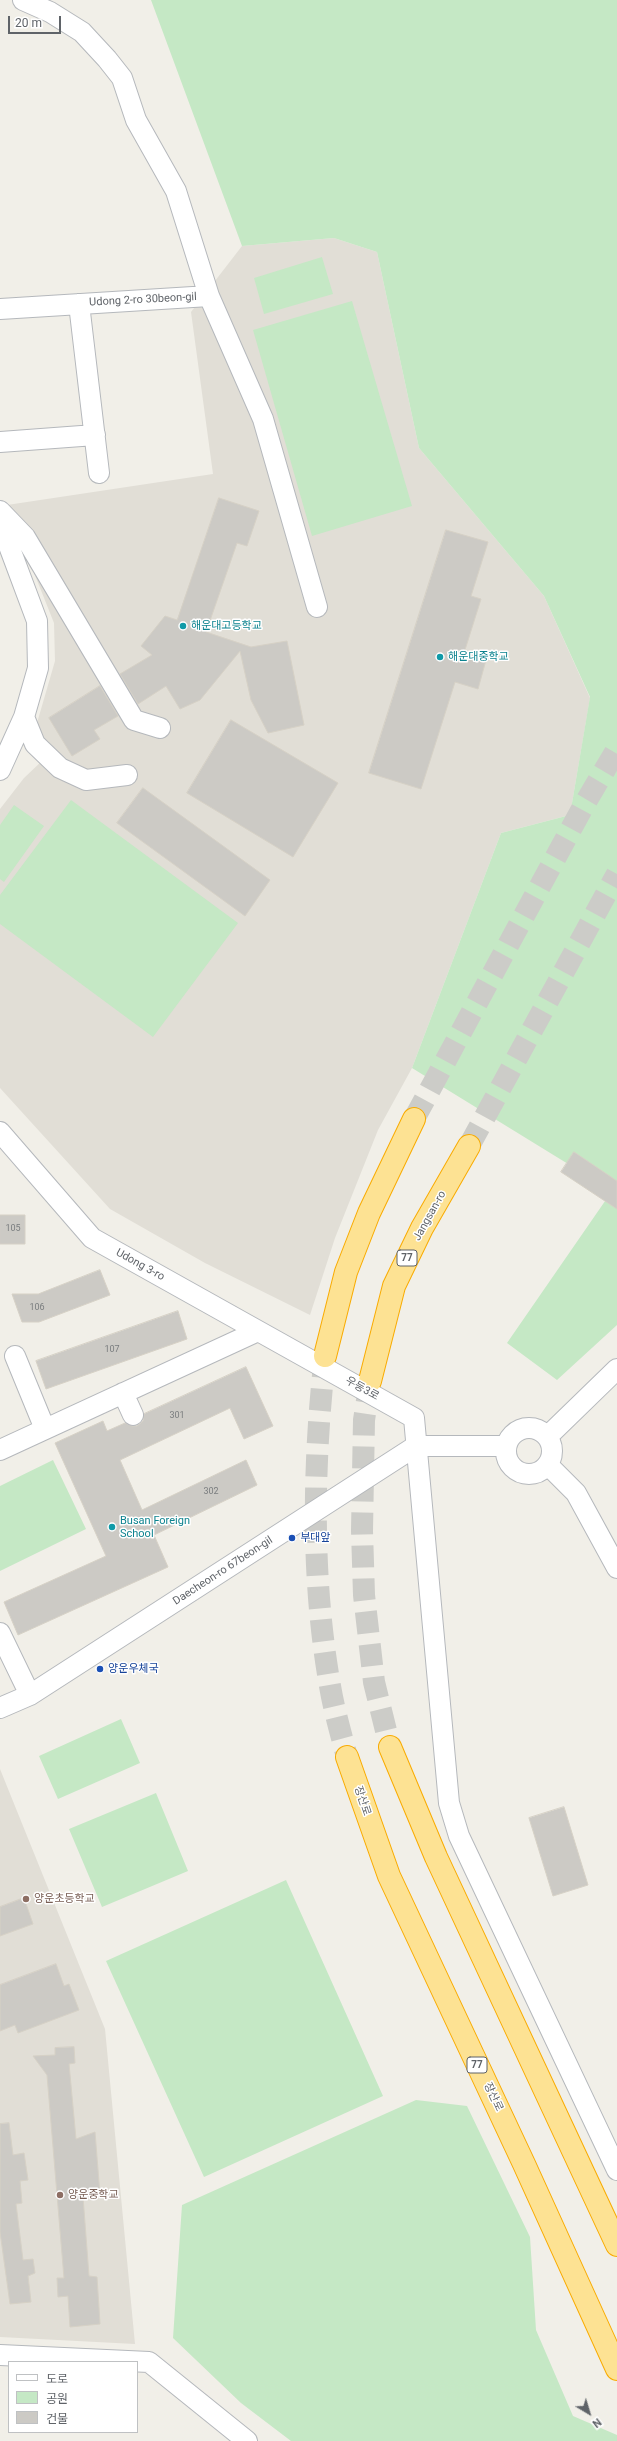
<!DOCTYPE html>
<html>
<head>
<meta charset="utf-8">
<style>
  body { margin:0 }
  #map { position:relative; width:617px; height:2441px; overflow:hidden; background:#f1efe8; font-family:Roboto,"Noto Sans KR",sans-serif }
  canvas { display:block }
  .legend { position:absolute; left:8px; top:2361px; width:130px; height:72px; box-sizing:border-box; background:#fff; border:1px solid #bfc1c3; margin:0; padding:5px 7px; list-style:none; font-size:12px; color:#5f6368 }
  .legend li { display:flex; align-items:center; gap:8px; height:20px }
  .legend b { width:20px; border:1px solid #bfc1c3 }
  .north { position:absolute; left:569px; top:2393px; width:40px; height:40px; -webkit-text-stroke:3px #fff; paint-order:stroke; rotate:142deg; font-size:11px; font-weight:700; line-height:16px; text-align:center; color:#5f6368 }
  .north::after { content:''; display:block; margin:auto; width:14px; height:18px; background:#5f6368; clip-path:polygon(50% 0,100% 100%,50% 72%,0 100%) }
  .scale { position:absolute; left:8px; top:16px; width:53px; height:18px; box-sizing:border-box; border:2px solid #5f6368; border-top:0; padding-left:5px; font-size:12px; line-height:14px; white-space:nowrap; color:#5f6368; -webkit-text-stroke:3px #fff; paint-order:stroke }
</style>
</head>
<body>
<div id="map">
<canvas width="617" height="2441"></canvas>
<ul class="legend">
<li><b style="height:5px;background:#fff"></b>도로</li>
<li><b style="height:11px;background:#c5e8c5"></b>공원</li>
<li><b style="height:11px;background:#cccac5"></b>건물</li>
</ul>
<div class="north">N</div>
<div class="scale">20 m</div>
</div>
<script>
const g = document.querySelector('canvas').getContext('2d');
g.lineJoin = 'round';
function fillPath(path, color) { g.fillStyle = color; g.fill(path, 'evenodd'); }
function strokePath(path, color, width, dash) { g.strokeStyle = color; g.lineWidth = width; g.lineCap = dash ? 'butt' : 'round'; g.setLineDash(dash || []); g.stroke(path); }
function label(font, color, halo, rows, align = 'center') {
  g.font = font + ' Roboto,"Noto Sans KR",sans-serif'; g.lineWidth = 3; g.setLineDash([]); g.textBaseline = 'middle'; g.strokeStyle = halo; g.fillStyle = color; for (const [text, x, y, turn = 0] of rows) {
    g.save(); g.translate(x, y); g.rotate((+turn || 0) * Math.PI / 180); g.textAlign = isNaN(turn) ? turn : align; if (halo) g.strokeText(text, 0, 0); g.fillText(text, 0, 0); g.restore();
  }
}
fillPath(new Path2D(`
  M334,238L377,252L419,448L544,596L590,698L570,815L501,833L412,1068L378,1130L335,1238L310,1315L205,1263L110,1209L0,1088V809L24,778L43,760L37,723L55,661L54,623L7,505L213,474L191,312L242,246Z
  M0,1769L105,2029L135,2344L0,2337Z`), '#e1ded6');
fillPath(new Path2D(`
  M151,0H617V1325L557,1380L507,1343L612,1191L412,1068L501,833L570,815L590,697L544,596L419,448L377,252L334,238L242,246Z
  M322,257L333,294L264,314L254,278Z
  M352,301L412,506L312,536L253,330Z
  M71,800L238,923L153,1037L0,924V895Z
  M14,805L44,826L4,882L0,879V825Z
  M53,1460L86,1529L0,1571V1486Z
  M121,1719L140,1763L58,1799L39,1756Z
  M156,1793L188,1871L102,1907L69,1829Z
  M286,1880L383,2096L204,2177L106,1961Z
  M416,2100L467,2106L530,2237L536,2330L573,2416L617,2435V2441H291L241,2403L173,2338L182,2205Z`), '#c5e8c5');
const building = new Path2D(`
  M219,498L259,511L247,546L237,543L206,632L251,647L287,641L304,725L268,733L251,700L240,651L200,700L180,709L166,686L138,704L120,674L152,655L141,646L165,616L177,620Z
  M446,530L488,542L471,596L481,599L464,653L486,660L478,689L455,682L421,789L369,773Z
  M100,686L118,716L94,730L100,739L72,756L49,718Z
  M231,720L338,783L293,857L187,793Z
  M143,788L270,880L245,916L117,823Z
  M574,1152L617,1181V1209L561,1172Z
  M0,1215H25V1244H0Z
  M100,1270L110,1295L39,1322H22L12,1294H38Z
  M178,1311L187,1339L46,1389L36,1361Z
  M246,1367L273,1426L244,1439L230,1408L120,1460L142,1510L246,1460L257,1485L154,1535L168,1567L18,1635L4,1602L106,1556L55,1443L103,1421L107,1431L125,1423L132,1426H137L143,1421L144,1414Z
  M564,1807L588,1885L553,1896L529,1818Z
  M24,1898L33,1924L0,1936V1907Z
  M56,1964L64,1986L69,1984L79,2010L18,2033L15,2025L0,2031V1985Z
  M74,2047L75,2063L69,2064L76,2139L95,2132L100,2195L83,2197L89,2276L97,2277L100,2324L70,2327L68,2296L58,2297L57,2278H64L47,2075L33,2056L55,2055V2048Z
  M9,2123L13,2155L24,2153L28,2180L20,2181L22,2203L16,2204L23,2260L33,2259L35,2273L28,2276L31,2302L10,2304L0,2232V2124Z`);
fillPath(building, '#cccac5');
strokePath(building, '#d6d1c6', 1);
strokePath(new Path2D(`
  M414,1119L584,805L617,749
  M469,1146L617,874
  M325,1356C313,1465 311,1578 330,1686C334,1710 341,1734 347,1757
  M370,1381L364,1420L362,1531L364,1595L374,1682L390,1747`), '#ccccc8', 22, [22, 11]);
const minor = new Path2D(`
  M23,0L50,12L82,32L107,59L122,78L136,120L176,191L209,296L263,419L317,607
  M79,304L99,473
  M0,309L209,296
  M0,442L95,435
  M0,511L25,537L134,720L160,728
  M0,522L37,621L38,668L24,717L0,770
  M24,717L35,744L60,768L86,780L127,775
  M0,1132L92,1238L414,1418L449,1803L459,1836L617,2170
  M15,1356L45,1429
  M123,1393L133,1415
  M506 1451a23 23 0 1 1 46 0a23 23 0 1 1-46 0Z
  M548,1436L617,1369
  M0,1450L258,1331
  M548,1465L576,1493L617,1568
  M0,1633L30,1695
  M0,1708L30,1695L416,1446H506
  M0,2355L149,2362L247,2441`);
const highway = new Path2D(`
  M325,1356L346,1272L369,1213L414,1119
  M370,1381L394,1286L422,1228L469,1146
  M390,1747L436,1857L617,2245
  M347,1757L389,1876L524,2164L617,2369`);
strokePath(minor, '#b5b8bc', 22);
strokePath(highway, '#f9ab00', 24);
strokePath(minor, '#fff', 20);
strokePath(highway, '#fde293', 22);
for (const [x, y, r, color] of [
  [183,626,4,"#0f9aa8"],
  [440,657,4,"#0f9aa8"],
  [112,1527,4,"#0f9aa8"],
  [292,1538,4,"#1a4fb4"],
  [100,1669,4,"#1a4fb4"],
  [26,1899,4,"#8d6e63"],
  [60,2195,4,"#8d6e63"]
]) { const dot = new Path2D(); dot.arc(x, y, r, 0, 2 * Math.PI); g.fillStyle = color; g.fill(dot); strokePath(dot, '#fff', 1.5); }
label('9px', '#7a7d7f', null, [
  ["105",13,1229],
  ["106",37,1308],
  ["107",112,1350],
  ["301",177,1416],
  ["302",211,1492]
]);
for (const [x, y, w] of [
  [407,1258,20],
  [477,2065,20]
]) { const box = new Path2D(); box.roundRect(x - w / 2, y - 8, w, 16, 3); g.fillStyle = '#fff'; g.fill(box); strokePath(box, '#5f6368', 1); }
label('bold 10px', '#5f6368', null, [
  ["77",407,1258],
  ["77",477,2065]
]);
label('11px', '#5f6368', '#fff', [
  ["Udong 2-ro 30beon-gil",143,300,-3],
  ["Jangsan-ro",430,1216,-61],
  ["Udong 3-ro",140,1265,29],
  ["우동3로",362,1389,29],
  ["Daecheon-ro 67beon-gil",223,1571,-33],
  ["장산로",362,1801,71],
  ["장산로",493,2097,65]
]);
label('11px', '#0d838f', '#fff', [
  ["해운대고등학교",191,626],
  ["해운대중학교",448,657],
  ["Busan Foreign",120,1521],
  ["School",120,1534]
], 'left');
label('11px', '#164399', '#fff', [
  ["부대앞",300,1538],
  ["양운우체국",108,1669]
], 'left');
label('11px', '#785e54', '#fff', [
  ["양운초등학교",34,1899],
  ["양운중학교",68,2195]
], 'left');
</script>
</body>
</html>
